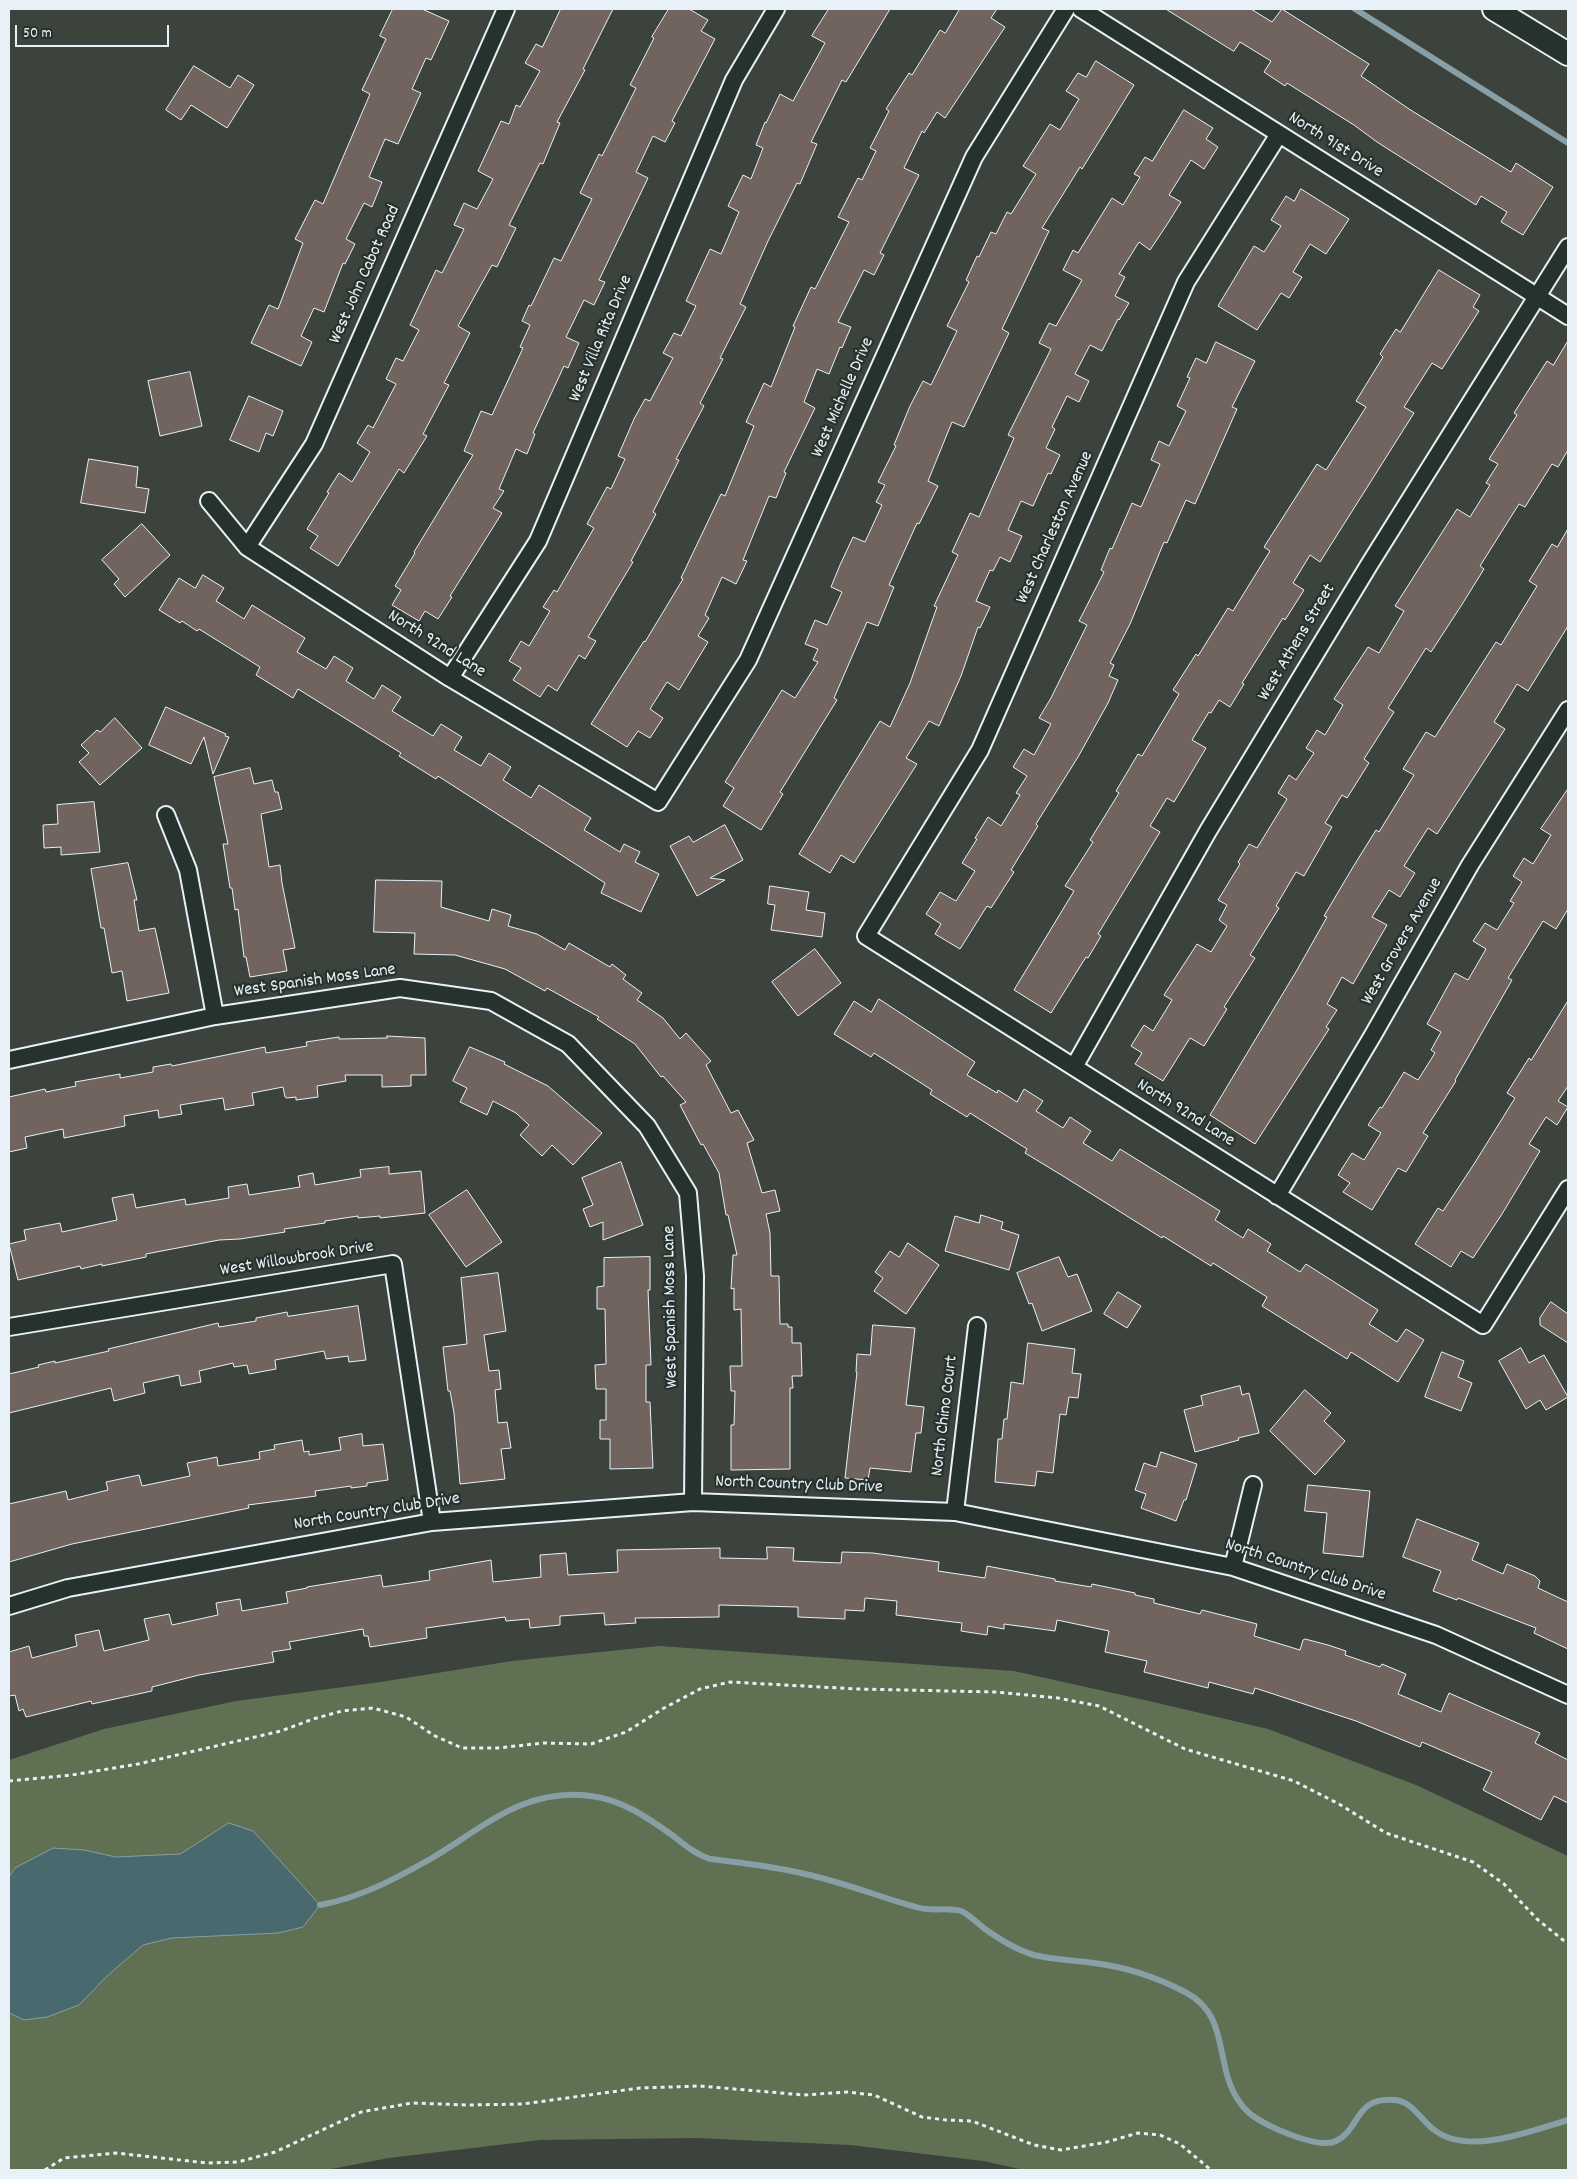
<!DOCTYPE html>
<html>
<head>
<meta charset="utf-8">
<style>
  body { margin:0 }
  #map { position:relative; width:1577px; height:2179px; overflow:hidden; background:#3c423c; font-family:Dekko,sans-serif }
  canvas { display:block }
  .frame { position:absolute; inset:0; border:10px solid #e8f1f8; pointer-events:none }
  .scale { position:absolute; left:15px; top:25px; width:154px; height:22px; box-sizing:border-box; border:2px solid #e8f1f8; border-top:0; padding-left:6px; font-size:15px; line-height:18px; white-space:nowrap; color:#e8f1f8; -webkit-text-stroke:4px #26332d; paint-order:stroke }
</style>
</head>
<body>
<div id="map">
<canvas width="1577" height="2179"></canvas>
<div class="frame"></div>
<div class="scale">50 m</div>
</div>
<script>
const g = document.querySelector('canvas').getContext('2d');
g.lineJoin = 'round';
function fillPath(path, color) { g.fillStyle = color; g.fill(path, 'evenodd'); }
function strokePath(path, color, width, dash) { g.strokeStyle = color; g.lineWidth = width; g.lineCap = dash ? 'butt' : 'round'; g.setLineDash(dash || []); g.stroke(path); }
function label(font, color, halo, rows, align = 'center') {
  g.font = font + ' Dekko,sans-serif'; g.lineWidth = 4.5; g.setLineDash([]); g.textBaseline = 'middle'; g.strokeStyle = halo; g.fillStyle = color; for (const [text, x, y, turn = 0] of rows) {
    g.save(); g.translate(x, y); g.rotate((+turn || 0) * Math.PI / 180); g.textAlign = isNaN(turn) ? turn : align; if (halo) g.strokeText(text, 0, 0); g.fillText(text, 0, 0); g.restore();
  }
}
fillPath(new Path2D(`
  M659,1646L1014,1671L1149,1701L1268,1729L1416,1785L1568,1856V2170H1024L983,2161L850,2145L696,2138L540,2140L389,2158L326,2170H9V1760L104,1729L236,1701L374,1683L512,1661Z`), '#5f7053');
const water = new Path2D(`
  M229,1823L253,1831L320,1905L303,1927L278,1933L172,1938L143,1945L107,1976L79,2005L47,2017L24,2020L9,2013V1877L15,1868L53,1848L84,1850L116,1857L180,1854Z`);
fillPath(water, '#48696e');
strokePath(water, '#889fa5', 1);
strokePath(new Path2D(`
  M1355,9L1568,143
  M320,1905C360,1898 397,1878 432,1858C484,1827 525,1787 591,1796C622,1800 647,1817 672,1835C685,1845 695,1854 710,1859C742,1863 774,1866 805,1874C843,1882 879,1897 916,1907C931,1912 948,1907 961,1911C970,1915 977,1923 985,1929C999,1939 1017,1950 1034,1955C1054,1960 1074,1960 1094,1963C1126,1967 1156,1977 1185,1992C1236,2018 1209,2074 1248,2112C1262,2125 1318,2150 1336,2141C1361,2129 1354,2097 1394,2100C1412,2101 1420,2119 1433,2129C1467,2157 1531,2131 1568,2120`), '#889fa5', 6);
const building = new Path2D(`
  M393,9H422L449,21L431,60L426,58L412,89L421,93L398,144L385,139L369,177L382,182L372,207L364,203L346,239L355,244L345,264L343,263L324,312L314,308L301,336L312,342L301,366L251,343L269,305L278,309L303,243L295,239L315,200L323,204L370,94L362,90L386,39L380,36Z
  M561,9H613L583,69L585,70L557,122L560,123L543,164L540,163L509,225L516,228L497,267L492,265L458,326L470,333L444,383L449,385L423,434L427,436L404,473L399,469L338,566L310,548L318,536L307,529L329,493L327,492L339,473L352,482L370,452L357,443L368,425L373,428L396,384L386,379L396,358L403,361L419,330L410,325L436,270L442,273L464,229L454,225L464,203L477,209L493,179L478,171L501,121L509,124L516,105L520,107L540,71L525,63L536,44L542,47Z
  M669,9H689L708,20L701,31L715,39L672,121L675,123L665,142L653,136L636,172L648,178L599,280L605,282L594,305L584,300L566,337L579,343L568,368L564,366L533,433L535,434L527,454L516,449L499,489L504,491L493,508L502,513L450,596L452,597L438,619L425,611L419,621L392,605L401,590L395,586L415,553L414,552L473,455L464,451L481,411L492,415L523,348L520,347L530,325L522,321L529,305L531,306L554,258L561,261L592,199L580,193L599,154L602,156L636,88L630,85L654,38L652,37Z
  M829,9H890L846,82L842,80L811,142L817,144L800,184L797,183L768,241L740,304L746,307L720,358L723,359L700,403L704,406L676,459L679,460L653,512L656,514L631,561L633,562L588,637L596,641L585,659L579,655L557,691L548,685L540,697L513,680L521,668L509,661L521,641L529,646L550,611L543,607L554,590L557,592L594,528L587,524L607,487L611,489L625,459L618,456L634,419L645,399L650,401L673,358L663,353L674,333L681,336L696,306L686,301L710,249L721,254L739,212L728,206L743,175L751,179L763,148L756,145L765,122L766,123L780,94L793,101L825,43L812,36Z
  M960,9H997L991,18L1005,27L945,118L937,112L924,133L922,131L904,168L919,175L880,253L884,255L874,275L864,270L838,322L851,327L842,348L840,347L829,374L817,369L804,402L815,408L784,472L786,473L776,498L769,496L743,560L747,561L736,584L722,577L705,615L709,618L698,636L708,642L679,690L667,682L650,709L663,718L650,738L638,731L627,747L591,724L644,641L645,642L683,579L681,578L721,494L725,496L754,426L746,422L764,383L771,387L795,327L793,326L811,287L815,289L849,222L838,217L858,178L862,180L876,151L870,148L889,111L886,109L909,73L912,75L940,30L945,33Z
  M1166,9H1251L1272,22L1282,9L1369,64L1361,76L1409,109L1511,172L1516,163L1553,187L1523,235L1501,222L1507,212L1481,196L1476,205L1377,142L1354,125L1287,83L1285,86L1264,72L1271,61L1240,42L1234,51Z
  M1096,61L1134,85L1082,169L1080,167L1042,228L1049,231L1002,329L1009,333L964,427L952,422L928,481L938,486L919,524L917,523L889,585L894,587L878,626L867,622L834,698L837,700L780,792L783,794L761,830L723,806L734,788L725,782L782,690L795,698L818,662L813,660L818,649L805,644L815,620L827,625L842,592L831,587L840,565L853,537L865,542L882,505L876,502L885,485L878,482L896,446L894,445L910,406L923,381L931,385L957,331L947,326L969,282L966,280L977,256L979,257L991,232L996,234L1007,212L1011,214L1036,174L1023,166L1034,149L1050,124L1060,130L1079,99L1066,91L1078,73L1086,77Z
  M194,66L230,88L238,75L254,85L227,128L191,105L181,120L166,110Z
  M1184,110L1213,128L1206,139L1218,147L1204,169L1191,160L1169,195L1181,202L1168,223L1150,250L1139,242L1119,274L1125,277L1115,296L1129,303L1119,320L1118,319L1102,351L1090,345L1075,374L1089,381L1079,402L1067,396L1052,427L1055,429L1046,448L1060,455L1051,474L1048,473L1033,506L1021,501L1008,530L1022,536L1010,562L1000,557L993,571L990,570L976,601L990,607L980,628L978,627L961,676L939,726L929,721L906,758L917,764L854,863L841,855L830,873L799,854L880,721L890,727L910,683L937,607L934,606L958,555L952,552L970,513L979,517L1014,438L1008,435L1051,349L1039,343L1049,323L1056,326L1082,280L1063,270L1073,250L1078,253L1112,198L1123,205L1140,177L1134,174L1145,157L1152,161Z
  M1301,189L1349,219L1326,254L1310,244L1293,272L1302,277L1289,298L1281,293L1257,330L1218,306L1254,246L1264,252L1281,226L1271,220L1286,196L1294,201Z
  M1439,270L1480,295L1473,307L1479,311L1442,369L1432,363L1404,407L1414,413L1320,562L1310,555L1293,583L1304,590L1285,620L1283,618L1242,683L1244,684L1230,707L1219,700L1211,713L1209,712L1192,740L1206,748L1174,802L1167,798L1150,826L1160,832L1098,934L1101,936L1088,958L1086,957L1051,1013L1014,990L1074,891L1065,886L1093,842L1090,840L1119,793L1116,791L1138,754L1142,756L1179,694L1173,690L1196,654L1198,656L1228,608L1233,611L1270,551L1264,547L1317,464L1326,470L1366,407L1356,401L1383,357L1380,354L1396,329L1400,332Z
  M1568,341V450L1558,467L1552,464L1525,507L1519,504L1480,566L1484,569L1461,606L1431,652L1426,648L1388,708L1394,712L1364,759L1369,763L1347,798L1342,795L1325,823L1332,827L1304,876L1296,872L1276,906L1279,908L1250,955L1255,958L1224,1007L1227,1009L1204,1046L1190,1038L1163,1081L1135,1064L1142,1053L1131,1046L1144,1025L1153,1031L1172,1000L1164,995L1197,944L1211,952L1227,926L1219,920L1227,905L1218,900L1240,864L1238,862L1249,844L1257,848L1287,799L1278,793L1289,775L1296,780L1314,753L1306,748L1317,730L1325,735L1343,705L1334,699L1368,647L1379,653L1404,611L1395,606L1457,509L1470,517L1490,485L1486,483L1498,464L1489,459L1517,415L1514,413L1547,361L1553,365Z
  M1216,342L1255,361L1232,407L1237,409L1195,504L1186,500L1167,543L1164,542L1130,624L1110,663L1114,665L1109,676L1118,680L1108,703L1078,757L1036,824L1038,826L1011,870L1014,872L991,908L987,906L960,949L935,934L941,924L926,914L940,892L956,901L975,871L962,863L977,839L975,838L988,817L1001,826L1020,795L1016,793L1027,776L1013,767L1024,749L1034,755L1051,724L1039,718L1051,698L1087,625L1079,621L1104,572L1101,570L1110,548L1112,549L1132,503L1141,507L1160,464L1151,460L1159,441L1169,446L1186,411L1177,406L1190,378L1187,377L1196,358L1206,363Z
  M190,372L202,426L160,436L148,381Z
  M249,396L283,411L273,436L266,433L259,452L230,440Z
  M89,459L138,467L136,487L149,489L145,513L81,503Z
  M142,524L170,555L125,597L114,584L119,579L102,560Z
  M1568,529V626L1528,691L1517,684L1494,722L1505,729L1437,834L1428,828L1404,866L1415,873L1400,897L1389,890L1372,917L1387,925L1353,984L1342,977L1327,1004L1337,1010L1326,1027L1329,1029L1255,1144L1210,1115L1297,970L1327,917L1324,916L1353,867L1376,830L1379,832L1414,775L1403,769L1426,732L1435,737L1496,642L1501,645L1537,586L1529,581L1552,544L1557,547Z
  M203,575L224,588L216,601L244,619L252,605L305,638L297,652L326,669L334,656L353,668L346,681L374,699L382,685L401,697L392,711L433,736L441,724L462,737L454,750L481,766L489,753L511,767L503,780L531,798L539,785L591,818L584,830L620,852L624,844L640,852L635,862L659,874L641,912L601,893L605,883L438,776L436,779L399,756L401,753L298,689L293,698L256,675L260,667L199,629L197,631L182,621L180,623L159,610L179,578L195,588Z
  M166,707L226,734L225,736L229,737L213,774L204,737L191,764L149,745Z
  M115,718L142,748L100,785L79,762L89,753L81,745L97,730L100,732Z
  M250,768L254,784L272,780L275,792H278L282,809L261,814L269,867L280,865L282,883L295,948L283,950L287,971L250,977L246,957H244L238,909L235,910L232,888H230L223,844H228L214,777Z
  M1568,789V909L1556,929L1543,921L1508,978L1512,980L1455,1080L1456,1081L1423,1133L1428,1136L1406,1172L1398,1168L1372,1210L1343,1192L1350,1183L1338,1175L1352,1153L1364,1160L1381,1133L1368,1125L1380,1107L1382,1108L1404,1072L1418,1080L1435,1053L1431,1050L1441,1032L1427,1024L1455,973L1468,980L1486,949L1473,941L1485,923L1497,930L1514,903L1510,901L1522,882L1513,876L1524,858L1533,864L1551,835L1541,829Z
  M94,802L100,852L61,855V847L44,848L43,825L58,824L57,805Z
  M725,825L743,860L710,878L725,880L697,896L670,846L689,836L693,842Z
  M128,863L137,900H134L139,931L155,928L169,993L127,1001L122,971L112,973L104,928H101L91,869Z
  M376,880L442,881L441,907L489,921L492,909L511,915L508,926L537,934L565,950L569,943L610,967L612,964L626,975L623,979L642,993L637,1000L663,1018L680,1039L686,1033L711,1061L706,1065L731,1113L738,1110L754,1140L747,1143L762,1193L775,1190L780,1211L766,1214L770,1233L771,1276H779L780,1324H788V1327H792V1343H801L802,1376H792L793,1388H790V1469L731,1470V1425H734L735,1391H731L730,1366H742L741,1309L734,1310V1288L731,1289L733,1255H737L728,1215H726L719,1173L703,1144L701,1145L680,1105L686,1102L663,1076L661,1077L635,1044L597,1019L599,1017L547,988L545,991L505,969L455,955L414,954L415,933L374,932Z
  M770,886L809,892L806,910L825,913L822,937L771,930L775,905L768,904Z
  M815,949L841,983L798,1016L772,982Z
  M879,999L975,1062L967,1075L997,1093L998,1090L1017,1102L1024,1089L1043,1101L1036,1111L1063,1128L1070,1117L1091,1131L1083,1143L1112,1161L1120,1149L1220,1211L1215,1220L1243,1238L1248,1229L1271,1244L1267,1251L1300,1272L1306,1264L1378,1310L1369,1324L1397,1342L1406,1329L1424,1340L1398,1382L1351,1352L1347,1359L1262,1306L1267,1297L1213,1263L1211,1266L1163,1236L1162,1238L1063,1176L1025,1153L1027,1149L970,1113L967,1117L930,1094L932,1090L874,1053L871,1057L834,1034L854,1001L871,1012Z
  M1568,1001V1086L1558,1101L1568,1107L1557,1125L1546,1117L1529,1144L1540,1151L1502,1214L1473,1258L1461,1251L1451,1267L1415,1244L1438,1208L1443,1211L1474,1164L1515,1098L1507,1093L1529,1058L1531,1060Z
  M387,1036L425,1038L426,1075H411V1086L382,1087V1075H345L346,1081L317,1086L318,1097L296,1100V1097L287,1098L285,1097L283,1087L252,1093L254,1105L225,1110L223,1098L180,1105L182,1114L159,1118L158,1110L124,1116L125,1126L64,1138L63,1129L25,1137L27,1148L9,1152V1097L45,1089L46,1092L76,1086L75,1082L120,1074V1078L153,1072V1067L171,1064L172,1066L265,1047L266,1053L307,1046L306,1042L339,1037V1039L387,1038Z
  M470,1047L505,1062L504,1064L548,1086L602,1133L573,1165L552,1145L542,1156L520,1135L529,1125L516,1113L493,1101L487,1115L460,1102L467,1088L453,1081Z
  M621,1162L643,1225L603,1240V1222L590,1227L583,1209L593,1205L582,1178Z
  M389,1167V1174L421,1171L425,1213L380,1218V1216L358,1218V1216L325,1221V1223L284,1229L285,1232L240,1239L219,1240L146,1254V1257L102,1266V1264L81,1269L80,1266L18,1280L9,1244L26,1240L24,1230L60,1223L62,1232L117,1220L112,1198L133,1194L136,1208L185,1199L186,1205L229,1198L228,1187L247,1184L249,1195L300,1187L298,1176L313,1173L315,1185L361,1177L360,1170Z
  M467,1190L502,1242L466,1267L429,1215Z
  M981,1215L1003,1222L1001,1229L1019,1235L1009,1270L945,1251L955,1216L979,1223Z
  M908,1243L939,1265L906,1314L874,1291L883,1278L875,1272L890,1251L899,1257Z
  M650,1257V1290H648L651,1365H646V1402H650L653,1468L610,1469V1439H600V1420H606V1389H596L595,1365L606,1364L605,1309H597V1287L604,1286V1258Z
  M1059,1257L1068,1277L1077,1274L1092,1311L1042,1331L1032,1303L1029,1304L1017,1273Z
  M498,1273L506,1331L484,1335L489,1371L499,1370L501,1389L495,1390L498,1423L507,1422L511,1448L501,1449L505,1479L460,1484L454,1413L450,1391H448L443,1347L467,1344L461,1278Z
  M1118,1292L1141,1306L1127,1328L1104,1314Z
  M1551,1302L1568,1314V1343L1540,1325V1318Z
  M358,1306L366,1360L349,1362L348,1356L326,1359L324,1351L275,1360L276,1369L249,1374L247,1365L234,1367L233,1363L199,1371L201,1382L181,1386L179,1375L143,1383L145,1393L114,1401L111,1388L9,1413V1374L39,1367L38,1365L55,1361V1363L109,1351L108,1349L218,1323L219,1327L256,1321V1318L287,1312L288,1316Z
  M873,1325L915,1328L906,1405L924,1407L921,1433H916L911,1472L870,1468L868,1480L845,1478L857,1372H856L857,1354L870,1355Z
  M1028,1343L1075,1349L1072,1373L1081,1374L1078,1398L1069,1397L1066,1415L1060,1414L1053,1473L1037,1471L1035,1486L995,1482L998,1439H1002L1004,1419H1007L1011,1382L1023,1384Z
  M1521,1348L1529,1363L1544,1355L1568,1397L1546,1410L1540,1400L1526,1409L1499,1361Z
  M1442,1352L1464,1361L1458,1377L1472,1383L1461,1411L1425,1397Z
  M1240,1386L1242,1395L1249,1393L1259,1433L1238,1438L1239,1440L1195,1452L1184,1410L1203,1405L1201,1396Z
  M1305,1390L1331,1413L1324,1421L1345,1441L1315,1475L1270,1431Z
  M362,1434L363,1446L383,1444L388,1480L367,1483V1486L351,1488V1486L315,1491L316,1496L248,1505L249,1508L72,1544L9,1562V1504L66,1491L68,1500L108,1490L106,1482L139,1475L142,1486L190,1476L187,1463L217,1457L218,1466L260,1459L259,1452L275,1449L274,1445L302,1440L304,1452L309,1451V1455L341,1450L339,1438Z
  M1161,1452L1197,1464L1186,1500H1184L1176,1521L1141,1508L1146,1494L1135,1490L1144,1463L1156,1467Z
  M1308,1485L1370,1491L1363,1557L1323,1553L1327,1513L1305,1511Z
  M1417,1519L1479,1543L1472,1560L1503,1574L1507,1564L1535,1576L1540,1581L1538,1588L1568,1602V1649L1534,1633L1536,1628L1458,1598L1457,1600L1433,1591L1441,1571L1403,1557Z
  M767,1547L794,1548L793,1561L841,1563L842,1552L873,1553L939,1562L938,1571L985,1578L987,1566L1055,1579V1581L1091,1587L1092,1584L1135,1593V1595L1154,1599V1603L1200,1614L1202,1610L1257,1624L1254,1636L1300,1650L1303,1640L1305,1639L1328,1645L1346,1651L1345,1655L1380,1667L1382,1664L1406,1674L1398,1694L1441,1712L1449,1693L1540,1733L1535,1743L1568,1760V1803L1554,1796L1541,1820L1483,1790L1492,1772L1422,1742L1420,1747L1356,1721L1255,1688L1253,1694L1209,1682L1208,1688L1144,1672L1147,1661L1105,1652L1109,1631L1057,1620L1055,1631L1004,1624V1629L988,1626L987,1635L961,1631L962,1623L896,1615L897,1601L865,1598L864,1611L845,1610V1619L798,1617V1607L719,1605V1617L635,1618L636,1623L605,1625L604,1613L560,1616V1625L530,1628L529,1619L506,1621L505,1617L426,1628L427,1638L370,1647L368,1636H364L363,1629L289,1642L291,1649L272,1652L274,1662L199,1675L152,1687V1691L92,1704L91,1701L26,1717L23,1709L19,1711L15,1695L9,1696V1652L29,1646L32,1658L77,1646L75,1635L99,1630L104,1651L149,1640L144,1619L169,1614L172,1625L218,1615L216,1603L240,1599L242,1611L288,1603L286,1592L307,1588V1587L381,1575L383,1587L430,1580L429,1571L491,1560L493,1582L541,1577L540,1555L566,1553L568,1575L618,1572L617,1550L720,1548V1558L767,1559Z`);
fillPath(building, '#71645e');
strokePath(building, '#e8f1f8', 1);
const minor = new Path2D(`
  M1081,9L1568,316
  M1279,134L1186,282L980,750L866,936L1483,1325L1568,1189
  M209,501L247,547L450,678L658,802L748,660L974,157L1066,9
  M247,547L314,444L506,9
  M450,678L538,541L734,80L776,9
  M166,815L188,870L215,1016
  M9,1060L215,1016L400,988L491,1001L568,1044L647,1126L688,1193L695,1276L693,1502
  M1074,1067L1208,831L1369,565L1568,247
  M1277,1196L1373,1035L1470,865L1568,710
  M9,1327L393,1264L432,1522
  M955,1512L977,1326
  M1233,1567L1253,1485
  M9,1606L68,1588L432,1522L693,1502L955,1512L1233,1567L1436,1635L1568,1695`);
const secondary = new Path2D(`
  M1494,9L1568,54`);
strokePath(minor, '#e8f1f8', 20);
strokePath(secondary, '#e8f1f8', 26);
strokePath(new Path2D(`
  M9,1781L72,1775L138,1764L281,1731L313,1719L342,1711L373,1708L406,1717L435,1736L462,1748H498L543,1743L591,1744L626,1732L664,1708L700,1689L730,1682L858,1689L996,1692L1058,1698L1099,1706L1185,1749L1294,1781L1339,1804L1386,1833L1473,1862L1504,1884L1537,1919L1563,1940L1568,1941
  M45,2170L64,2158L116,2153L207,2163L238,2162L275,2152L361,2112L412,2103L468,2105L523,2104L640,2088L700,2086L804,2095L847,2092L874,2095L922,2117L946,2120L972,2121L1034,2145L1061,2150L1107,2142L1138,2133L1160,2135L1180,2144L1211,2170`), '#e8f1f8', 3, [4, 4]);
strokePath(minor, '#26332d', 16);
strokePath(secondary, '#26332d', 22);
label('18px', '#e8f1f8', '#26332d', [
  ["North 91st Drive",1335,146,32],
  ["West John Cabot Road",366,275,-66],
  ["West Villa Rita Drive",602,339,-67],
  ["West Michelle Drive",844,398,-66],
  ["West Charleston Avenue",1056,528,-66],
  ["West Athens Street",1298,643,-59],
  ["North 92nd Lane",436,645,32],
  ["West Grovers Avenue",1403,942,-60],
  ["West Spanish Moss Lane",315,982,-8],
  ["North 92nd Lane",1185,1114,32],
  ["West Willowbrook Drive",297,1260,-9],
  ["West Spanish Moss Lane",672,1307,-91],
  ["North Chino Court",946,1416,-83],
  ["North Country Club Drive",799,1486,2],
  ["North Country Club Drive",377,1513,-9],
  ["North Country Club Drive",1305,1571,18]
]);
</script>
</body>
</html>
